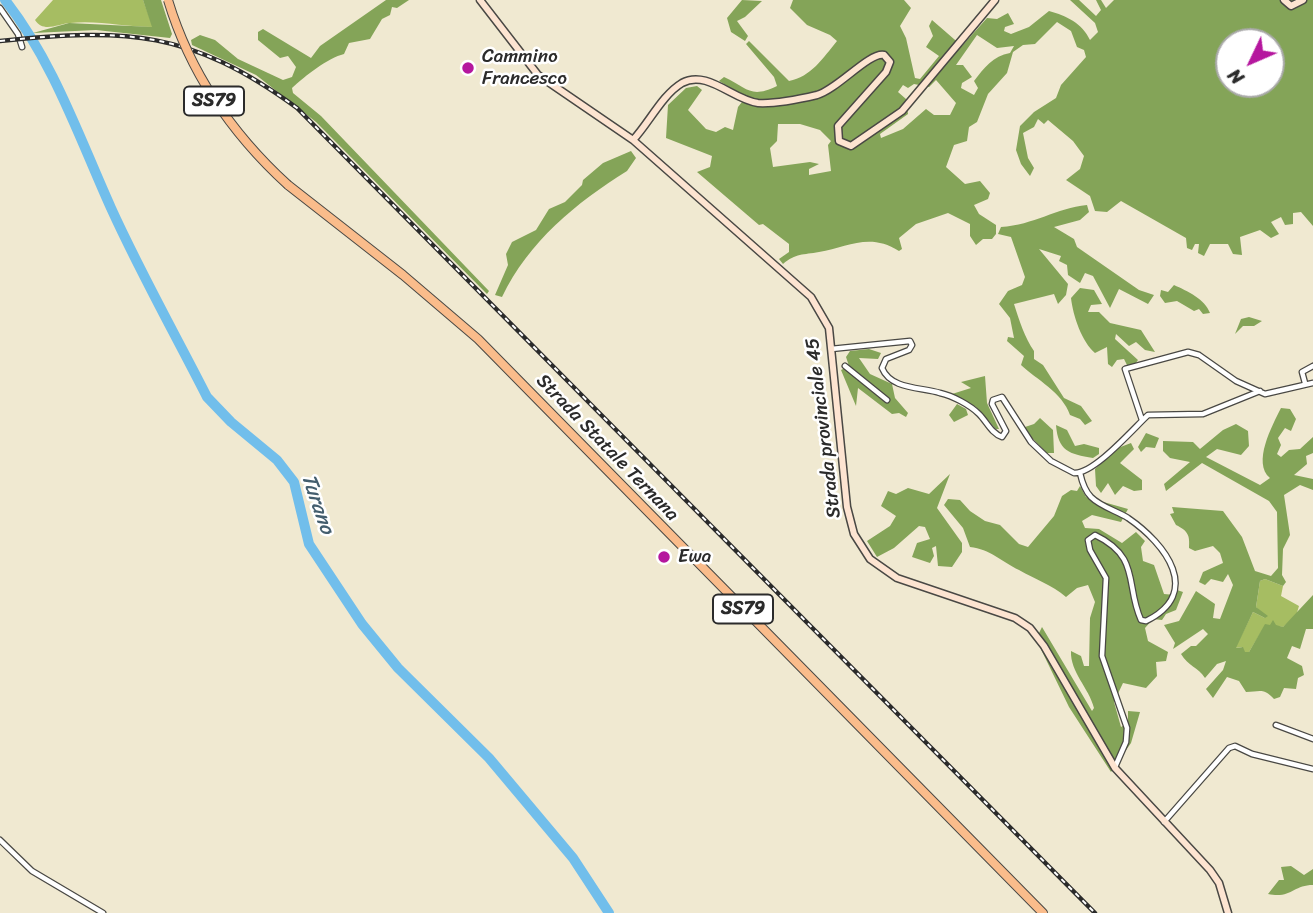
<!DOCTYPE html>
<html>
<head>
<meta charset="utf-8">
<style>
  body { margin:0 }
  #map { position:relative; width:1313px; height:913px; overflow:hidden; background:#f0e9d1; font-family:Sriracha,sans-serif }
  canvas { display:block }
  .north { position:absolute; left:1215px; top:28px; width:70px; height:70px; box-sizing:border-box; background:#fff; border:2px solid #aaa; border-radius:50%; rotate:226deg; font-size:19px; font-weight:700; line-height:28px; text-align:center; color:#2b2b2b }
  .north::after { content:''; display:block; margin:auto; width:24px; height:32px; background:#b5179e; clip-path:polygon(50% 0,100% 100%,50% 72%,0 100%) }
</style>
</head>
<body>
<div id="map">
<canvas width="1313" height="913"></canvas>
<div class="north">N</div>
</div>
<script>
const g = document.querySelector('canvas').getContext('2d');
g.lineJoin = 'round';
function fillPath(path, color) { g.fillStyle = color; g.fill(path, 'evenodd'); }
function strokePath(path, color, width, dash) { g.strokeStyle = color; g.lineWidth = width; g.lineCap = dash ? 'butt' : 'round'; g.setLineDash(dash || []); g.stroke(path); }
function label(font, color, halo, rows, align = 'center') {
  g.font = font + ' Sriracha,sans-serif'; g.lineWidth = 5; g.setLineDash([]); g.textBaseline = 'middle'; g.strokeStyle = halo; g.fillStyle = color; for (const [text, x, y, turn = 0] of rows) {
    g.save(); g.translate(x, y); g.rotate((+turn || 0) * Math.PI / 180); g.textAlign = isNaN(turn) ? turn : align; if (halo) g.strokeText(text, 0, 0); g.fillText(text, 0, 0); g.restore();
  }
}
fillPath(new Path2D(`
  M53,0H143L153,27C125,27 98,20 70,23C58,24 43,33 35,20Z
  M1265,579L1283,586L1281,596L1299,606L1296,616L1283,627L1270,625L1261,632L1249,652H1244L1242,647L1235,648L1253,612L1265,618L1256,607L1260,581Z`), '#a6bd62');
fillPath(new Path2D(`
  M143,0H161L172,34L170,38L96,30L33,33L69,23L152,27Z
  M386,0H409L397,8L392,7L390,15L382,19L370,39L349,43L344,54C328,58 305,76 292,88L293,93L321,116L489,291L487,294L316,122L256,75L192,45L191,40L200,35L215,40L238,59L283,80L292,77L296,67L288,56L280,58L258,40V32L263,29L311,58L320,46Z
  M742,0L762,1L745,17L737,21L748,36L745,41L731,32L727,18Z
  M793,0H904L911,8L900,26L906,38L915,78L920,79L939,56L926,47L933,36L929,26L932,20L962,46L987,18L997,19L1008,13L1014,24L1005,27L1004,31L1011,34L1029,27L1049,11C1067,16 1082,23 1090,40L1098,32L1095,23L1070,0H1079L1096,16L1101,10L1096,0H1101L1106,8L1114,0H1313V226L1301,212L1293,213V224L1285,225L1281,217L1271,222L1279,234L1271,238L1260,230L1240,237L1242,255L1233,254L1228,244H1210L1204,256L1198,253L1199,244H1195L1192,250L1187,248L1186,238L1121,201L1107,212L1095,211L1090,196L1066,180L1080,169L1084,156L1073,141L1048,120L1044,124L1038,119L1034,127L1023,133L1028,158L1034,168L1030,176L1021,164L1016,150L1020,126L1034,112L1056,98L1061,85L1086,57L1084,50L1077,47L1071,31L1057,22L1035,44L1023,45L1013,52L1007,73L988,94L977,122L969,127L967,141L954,145L946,167L965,184L980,181L990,193L988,199L974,205L979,214L996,225V234L992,239H983L976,245L970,236V224L948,213L916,224L899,238L902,249L899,251C870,232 847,247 819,252C803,255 796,253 783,264L779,259L789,252V244L763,224L759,225L697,172L710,167L712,156L666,138L668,105L686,88L697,86L702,90L688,110L706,129L716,132L725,127L733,130L738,107L746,97L719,81L724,77C748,88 750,99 777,86L774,77L746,44L749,41L789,81C811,77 823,58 837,41L830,35L807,25L790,8ZM977,35L997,48L1014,46L1010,53C993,56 984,68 974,81L978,88L974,95L961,88L962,83L972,77L963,65H956ZM1229,42H1271V84H1229ZM936,80L956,103L950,115H934L926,109L903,129L881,138L880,134L908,114L906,99L898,92L903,85L908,88L914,84L929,87ZM778,124H800L820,130L831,141L828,145L831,171L809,175V169L819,164L810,162L773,167L770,148L777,141Z
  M631,151L636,158L627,171C576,203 529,241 502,297L495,295L508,265L506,254L512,242L536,230L549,209L565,202L582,185L583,180L603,163Z
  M1087,205L1089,212L1080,220L1054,227L1074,239L1077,247L1139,290L1154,295L1148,304L1119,289L1110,308L1093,276L1085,273L1080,283L1068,275L1067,265L1059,261L1061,256L1039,249L1068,284L1066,295L1058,304L1054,294L1014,304C1019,320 1025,338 1034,351V359L1043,365L1064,398L1081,406L1092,421L1085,425L1080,419L1070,415C1062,392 1037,380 1021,365L1024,356L1007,341L1008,337L1014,338L1010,318L999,304L1008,291L1022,285L1025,277L1011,237L998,234L1001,227C1034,225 1056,208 1087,205Z
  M1174,285C1187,291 1205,299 1210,313L1203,314L1199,309L1194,311L1177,301L1165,303L1160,296L1161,290L1168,292Z
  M1080,288L1094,290L1102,304L1091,305L1088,312H1099L1110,323L1141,330L1155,352L1145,350L1136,342L1129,346L1116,334L1115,339L1138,360L1130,371L1124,359L1117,360L1112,367L1108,364L1107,347L1095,353C1082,342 1073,316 1071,298Z
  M1249,317L1262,321L1254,326H1243L1235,334L1241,319Z
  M869,349L881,353L878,359L859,358L870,374L892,384L895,398L908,413L906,417L899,413L892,414L858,388L856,406L841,370L849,366L846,357L850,351Z
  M985,376L987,403L999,429H996L976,407L952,394L971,388L961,382Z
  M957,404L966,409L968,415L954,422L949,415Z
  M1281,408L1290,409L1296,419L1291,431L1285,428L1278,438L1281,445L1277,454L1281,457L1289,450L1300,449L1313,437V453L1306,456L1307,464L1294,475L1313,479V490L1300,485L1284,495L1290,535L1283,549L1282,575L1286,582L1283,586L1265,579L1260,581L1256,607L1268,616L1265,618L1253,612L1236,648L1243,647L1245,652H1249L1265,624L1270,625L1273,620L1276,625L1283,627L1313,595V629H1306L1300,649L1292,646L1287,658L1302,666L1304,675L1298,678L1296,689L1284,688L1280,697L1274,699C1263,687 1259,692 1246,692L1239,681L1227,677L1213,698L1206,689L1223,670L1226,661L1217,664L1205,678C1198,667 1188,666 1181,654L1191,646H1196L1208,634L1203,629L1173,649L1175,643L1164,625L1179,621L1196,591L1215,604L1213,618L1220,619L1233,585L1228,574L1223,582L1211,579L1205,585L1199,582L1203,572L1223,563L1220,553L1213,546L1195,551L1189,548C1190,535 1188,531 1176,525L1170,514L1174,513L1172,507L1223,511L1242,537L1255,571L1271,576L1278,568L1277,512L1269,501L1202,463L1166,491L1164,484L1190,462L1170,458L1163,451V441L1193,442L1200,449L1223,430L1236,424L1248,431L1249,446L1241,455L1217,449L1206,457L1260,485L1270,478C1252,463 1272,426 1281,408Z
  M1040,418L1053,430L1054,453H1047L1025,431V427L1034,424Z
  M1056,425L1067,430L1075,446L1084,444L1099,448V454L1093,458C1069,454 1058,451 1056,425Z
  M1146,433L1159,438L1155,448L1146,447L1141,452L1138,447Z
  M1131,443L1134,449L1120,463L1142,480V490L1134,491L1123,486L1115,495L1108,483L1101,493L1096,486L1095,469L1118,448Z
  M950,474L937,508L962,543V552L952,567L938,566L936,546L932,548L934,556L930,563L912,557L917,543L930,539L925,527L919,526L894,548L877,557L867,541L890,526L896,516L881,506L888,491L896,494L908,488L929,494Z
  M1080,486L1086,497L1128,509L1121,522L1092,515L1082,521L1085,528L1099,529L1122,543L1136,532L1145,541L1141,547L1143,561L1154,565L1164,594L1175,595L1177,590L1183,592L1176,610L1166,614L1162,620L1153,619L1145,628L1148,641L1168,652L1166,661L1156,662L1157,676L1146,688L1123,683L1114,702L1121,727L1128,723V711L1140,712L1131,743L1111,772L1069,707L1036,639L1042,627L1092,711L1094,708C1089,688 1070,672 1071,651L1081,656L1084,666H1089L1090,618L1095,602L1088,585L1077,588L1066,597C1051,584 1036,580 1019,570C1002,562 990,549 970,547L963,528L944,505L948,499L960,500L970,511L985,521L1000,525L1019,544L1028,547L1054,516L1062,496L1071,490L1077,491Z
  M1291,866L1304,875L1313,869V885C1293,885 1291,899 1268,894L1279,880H1284L1281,867Z`), '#84a458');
strokePath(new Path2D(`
  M5,0C53,61 79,137 111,208C140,272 175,334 207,397L231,422L277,460L294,482L309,544L362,624L398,668L489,758L573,858L609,913`), '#71beeb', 10);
const street = new Path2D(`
  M0,8L18,34L22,47
  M831,349L910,341L912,345L909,350L886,359L882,368C891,390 922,387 940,393C953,396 970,405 979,414C987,422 991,433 1002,437L1006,431L992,404L993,400L1002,397L1031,442L1051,461L1074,473C1094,474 1133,429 1148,415L1203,414L1260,391
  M845,366L887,400
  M1305,383L1302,372L1313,366
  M1142,420L1125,369L1188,352L1199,355L1236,381L1265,394L1313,383
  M1080,473C1082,482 1085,491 1091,497C1101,507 1117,511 1128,518C1166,544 1203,593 1146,621L1141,620C1125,585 1141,557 1095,535L1088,540L1090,550L1106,578L1102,656L1127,728L1126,742L1115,767
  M1276,725L1313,739
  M1164,822L1229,748L1235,746L1252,754L1313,769
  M0,840L32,871L103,913`);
const secondary = new Path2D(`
  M480,0L538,75L633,140L811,297L829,328L847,507L854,534L870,559L897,578L1015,618L1030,628L1044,646L1115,768L1210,870L1219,883L1228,913
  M1284,0L1291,6L1303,0
  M633,140C649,123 662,95 682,83C707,69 733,100 758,103C775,104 800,99 817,95C838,89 869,52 884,55L890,62L886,72L838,126L839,141L851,146L902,111L995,0`);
const highway = new Path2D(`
  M288,185L403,275L478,339L1043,913`);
strokePath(street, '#494844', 7);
strokePath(secondary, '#494844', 9);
strokePath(highway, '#494844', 10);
strokePath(street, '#fff', 4.5);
strokePath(secondary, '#fde4d1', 6);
strokePath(highway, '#fabc8b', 8);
const rail = new Path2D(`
  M0,41C127,28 190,30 297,108L1095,913`);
strokePath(rail, '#2b2b2b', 4.5);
strokePath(rail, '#fff', 2, [5]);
const highwayBridge = new Path2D(`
  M168,0C190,73 231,133 288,185`);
strokePath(highwayBridge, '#494844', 10, []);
strokePath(highwayBridge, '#fabc8b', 8);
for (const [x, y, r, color] of [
  [468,68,7,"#b5179e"],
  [664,557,7,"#b5179e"]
]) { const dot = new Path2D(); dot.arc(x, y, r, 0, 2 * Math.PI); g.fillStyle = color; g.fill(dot); strokePath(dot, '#fff', 2.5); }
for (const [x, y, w] of [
  [214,101,60],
  [743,609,60]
]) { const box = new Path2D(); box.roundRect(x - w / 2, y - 14.5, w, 29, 5); g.fillStyle = '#fff'; g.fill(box); strokePath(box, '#2b2b2b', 2); }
label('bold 18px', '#2b2b2b', null, [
  ["SS79",214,101],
  ["SS79",743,609]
]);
label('19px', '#2b2b2b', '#fff', [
  ["Cammino",482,57],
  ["Francesco",482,79],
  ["Ewa",678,557]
], 'left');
label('19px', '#2b2b2b', '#fff', [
  ["Strada provinciale 45",824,428,-97],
  ["Strada Statale Ternana",607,448,46]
]);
label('italic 21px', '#445e6e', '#fff', [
  ["Turano",317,504,71]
]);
</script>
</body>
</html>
